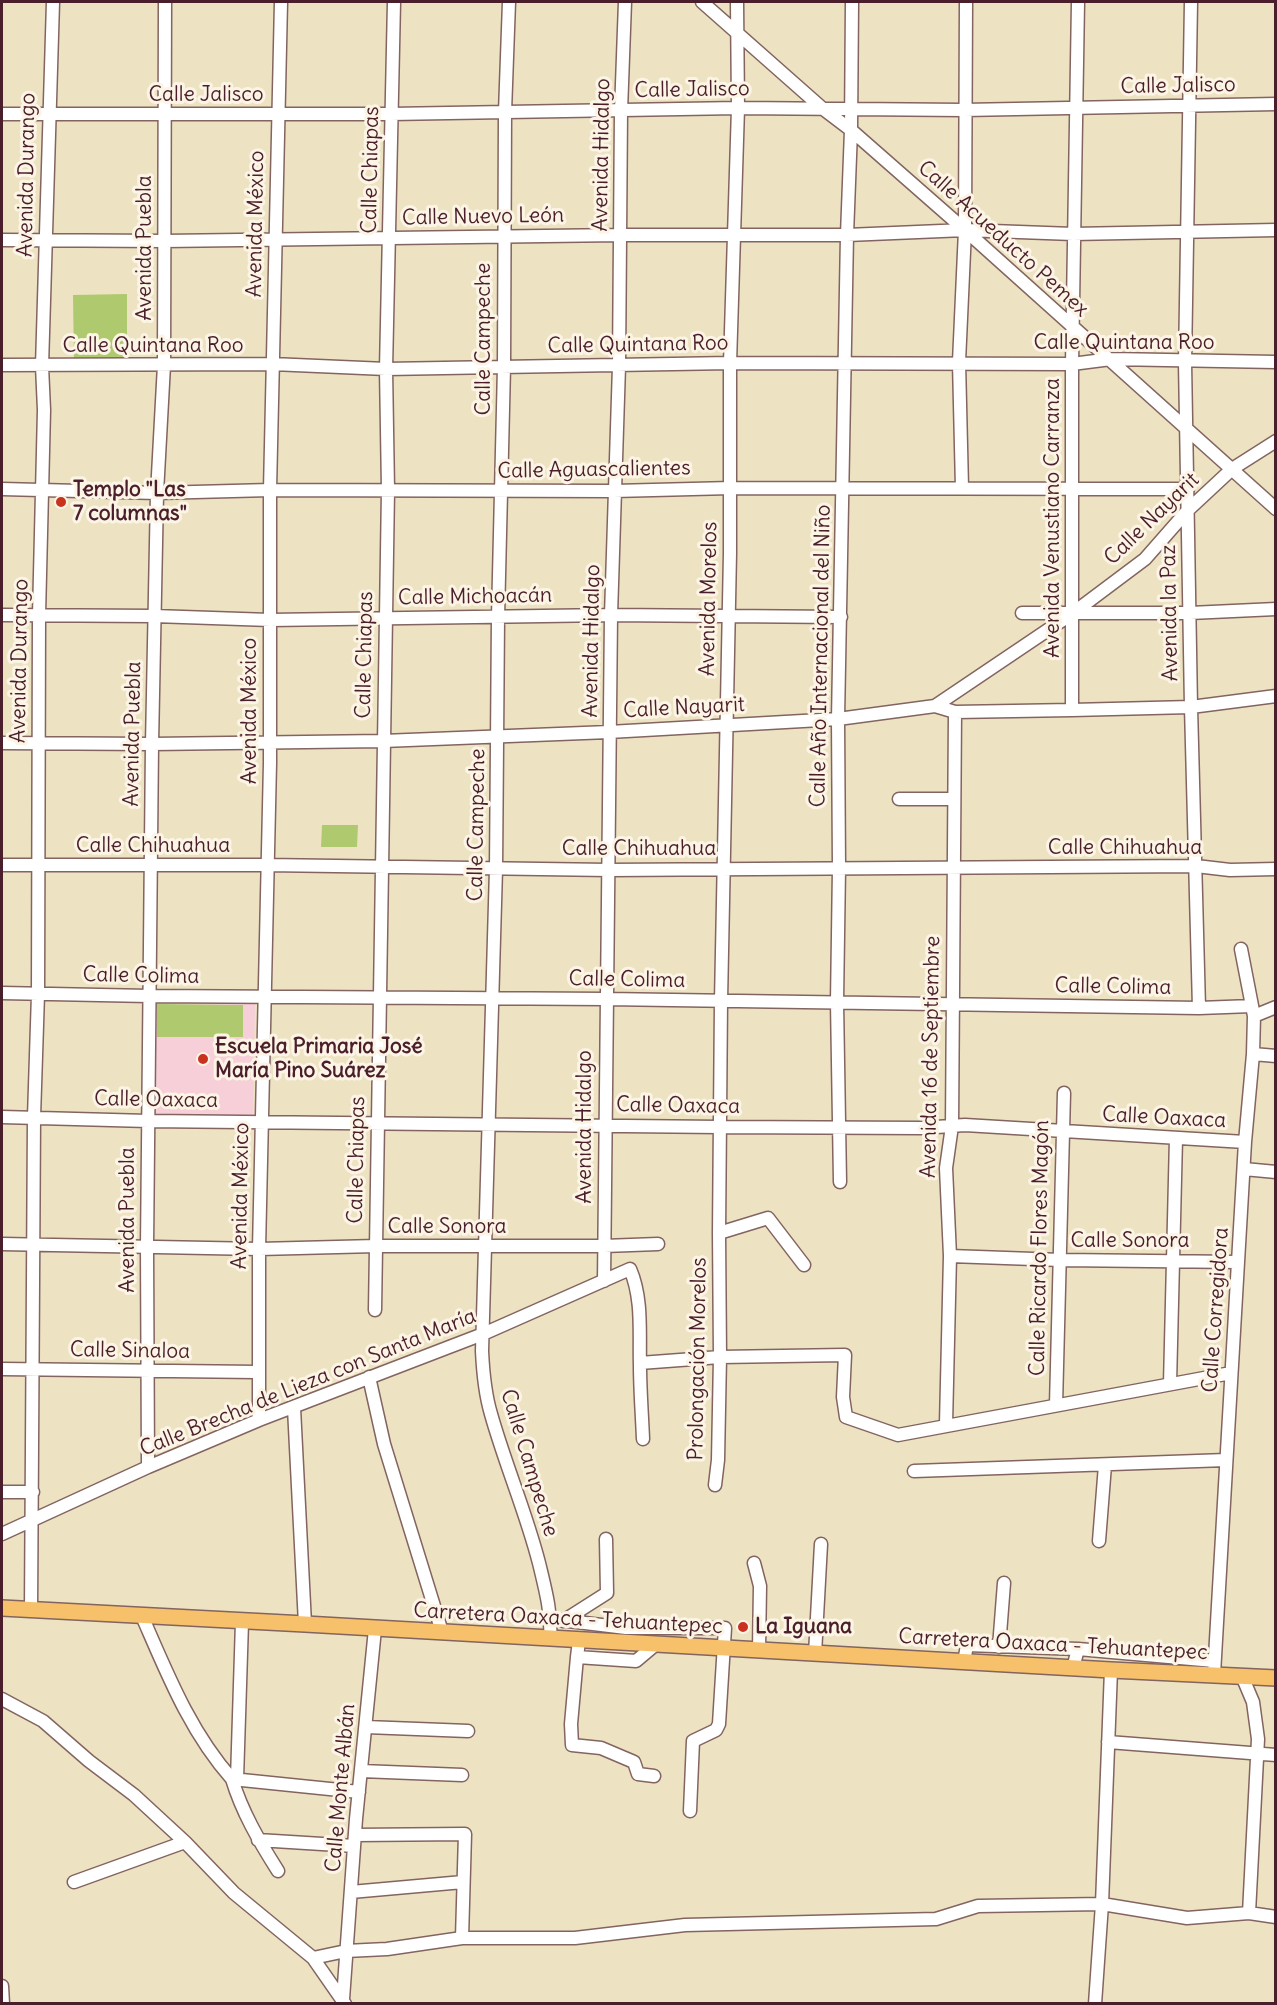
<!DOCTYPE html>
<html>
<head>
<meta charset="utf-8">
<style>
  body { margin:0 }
  #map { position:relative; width:1277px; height:2005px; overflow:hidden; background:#ede3c3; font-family:Delius,sans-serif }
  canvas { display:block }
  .frame { position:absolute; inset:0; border:3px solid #4a1f2b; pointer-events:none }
</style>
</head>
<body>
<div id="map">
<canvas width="1277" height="2005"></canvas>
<div class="frame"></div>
</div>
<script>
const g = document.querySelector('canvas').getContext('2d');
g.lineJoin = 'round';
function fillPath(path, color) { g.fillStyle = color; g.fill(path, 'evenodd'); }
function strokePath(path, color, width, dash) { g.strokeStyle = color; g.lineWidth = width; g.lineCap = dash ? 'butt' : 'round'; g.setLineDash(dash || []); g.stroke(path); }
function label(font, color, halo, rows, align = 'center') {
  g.font = font + ' Delius,sans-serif'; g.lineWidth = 6; g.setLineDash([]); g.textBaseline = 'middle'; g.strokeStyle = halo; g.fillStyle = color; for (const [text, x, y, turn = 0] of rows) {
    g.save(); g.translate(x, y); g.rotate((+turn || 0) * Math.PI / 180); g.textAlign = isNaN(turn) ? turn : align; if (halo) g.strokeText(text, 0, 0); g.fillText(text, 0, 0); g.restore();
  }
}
fillPath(new Path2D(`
  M255,1001L253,1116L150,1117L153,1003Z`), '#f6cfd8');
fillPath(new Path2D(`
  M127,294V362L74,363L73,295Z
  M322,825H358L357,847H321Z
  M157,1004L243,1005V1037H157Z`), '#afc96f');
const minor = new Path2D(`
  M509,2L505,112L504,367L498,617L496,869L482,1351C483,1372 485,1394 491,1414C505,1464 526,1512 539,1563C545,1588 552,1613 550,1639
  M702,2L822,108L851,130L965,230L1276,509
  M1191,2L1185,362L1191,707L1199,1008
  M2,114H391L738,108L964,110L1276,104
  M2,240L164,241L621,235H847L965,230L1073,234L1276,230
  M2,365L272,364L386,369L730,363L1072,364L1111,359L1276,362
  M962,488L959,362L965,230L966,2
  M2,489L157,493L270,490L614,491L731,488L1188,489
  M1022,613H1190L1276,609
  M2,615L154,616L270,620L611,615L841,617
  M935,706L955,712L1072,710L1191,707L1276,696
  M1072,710V364L1078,2
  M2,743L152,744L383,741L609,732L838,719L935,706L1073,613L1145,559L1188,510L1232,469L1276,441
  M899,799H954
  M2,865H267L609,870L1196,866L1230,870L1276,869
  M2,993L149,996L606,999L1199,1008L1252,1006
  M1254,1016L1276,1007
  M1253,1054L1276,1056
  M2,1117L148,1121L720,1127L922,1128L965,1125L1245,1142
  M1244,1169L1276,1172
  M840,1182L837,1002L839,868L838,719L847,235L851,130L852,2
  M719,1233L768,1218L804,1265
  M2,1244L259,1249L376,1246H604L658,1244
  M950,1256L1061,1260L1238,1262
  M604,1281L611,615L619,366L621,111L625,2
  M375,1310L388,490L386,369L394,2
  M640,1363L720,1357L845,1355L843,1397L846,1417L898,1435L1231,1373
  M2,1369L257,1372
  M369,1377L384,1444L442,1632
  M1170,1384L1176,1138
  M1056,1405L1064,1093
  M294,1408L305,1624
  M259,1420V1249L270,763V490L281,2
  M946,1424L950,1256L946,1168L952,1126L955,712
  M148,1467L147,1247L152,744L157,493L164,365L165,2
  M914,1471L1226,1460
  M715,1485L718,1460L720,1357L719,1233L721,1001L730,553V363L738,108L737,2
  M2,1492H33
  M2,1534L148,1467L259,1420L483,1334L630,1269C643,1299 639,1333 640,1365C640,1390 642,1414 643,1439
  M1099,1541L1105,1465
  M754,1563L760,1586L759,1650
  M31,1610L34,1117L38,994L39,615L44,410L42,366L53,2
  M142,1616C167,1673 190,1732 232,1779L359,1792
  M552,1619L626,1628H725L719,1724L716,1730L693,1741L690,1811
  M563,1621L607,1593L606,1539
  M579,1641L577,1657L636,1661L655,1645
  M999,1647L1004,1583
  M815,1654L821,1544
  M577,1657L571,1724L572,1745L601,1748L634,1762L638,1774L654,1776
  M964,1662L967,1645L1078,1649
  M1073,1668L1078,1649L1214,1661
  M1214,1674L1245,1142L1253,1054L1254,1016L1241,949
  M1242,1676L1253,1702L1258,1739L1249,1913
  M2,1699L43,1721L89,1761L134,1795L185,1842L234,1893L313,1958L345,2004
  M366,1727L468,1731
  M1108,1742L1276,1755
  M361,1771L462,1775
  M232,1779C242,1812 259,1841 278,1871
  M237,1779L242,1622
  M355,1835L465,1834L462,1938
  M258,1840L354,1846
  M74,1882L185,1842
  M351,1892L463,1882
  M313,1958L346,1951L387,1949L462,1938H575L685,1925L936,1919L978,1906L1102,1904L1187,1918L1249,1913L1276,1917
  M2,1986L3,2004
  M343,1999L356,1819L375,1629
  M1095,2004L1102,1904L1111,1670`);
const major = new Path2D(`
  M2,1608L305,1624L1111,1670L1276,1678`);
strokePath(minor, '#836460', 15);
strokePath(major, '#836460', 18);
strokePath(minor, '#fff', 12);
strokePath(major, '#f7c06b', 15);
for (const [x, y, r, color] of [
  [61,502,6,"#c8321e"],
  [203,1059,6,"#c8321e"],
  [743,1627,6,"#c8321e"]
]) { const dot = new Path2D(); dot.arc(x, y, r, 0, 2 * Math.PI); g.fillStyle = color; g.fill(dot); strokePath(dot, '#fcf5e5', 2); }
label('21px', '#4a1f2b', '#fcf5e5', [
  ["Calle Jalisco",1178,86,-1],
  ["Calle Jalisco",692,90,-1],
  ["Calle Jalisco",206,95],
  ["Avenida Hidalgo",602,155,-89],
  ["Calle Chiapas",371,170,-89],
  ["Avenida Durango",27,175,-89],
  ["Calle Nuevo León",483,217,-1],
  ["Avenida México",256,224,-89],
  ["Calle Acueducto Pemex",1003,239,42],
  ["Avenida Puebla",145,248,-90],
  ["Calle Campeche",484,339,-90],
  ["Calle Quintana Roo",1124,343],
  ["Calle Quintana Roo",638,345,-1],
  ["Calle Quintana Roo",153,346],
  ["Calle Aguascalientes",594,470,-1],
  ["Avenida Venustiano Carranza",1053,518,-90],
  ["Calle Nayarit",1152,519,-44],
  ["Calle Michoacán",475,597,-1],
  ["Avenida Morelos",709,599,-89],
  ["Avenida la Paz",1170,613,-91],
  ["Avenida Hidalgo",592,641,-89],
  ["Calle Chiapas",365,655,-89],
  ["Calle Año Internacional del Niño",821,656,-89],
  ["Avenida Durango",20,661,-89],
  ["Calle Nayarit",684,708,-3],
  ["Avenida México",250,711,-90],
  ["Avenida Puebla",133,734,-89],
  ["Calle Campeche",477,825,-89],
  ["Calle Chihuahua",153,846],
  ["Calle Chihuahua",1125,848],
  ["Calle Chihuahua",639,849],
  ["Calle Colima",141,976,1],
  ["Calle Colima",627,980,1],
  ["Calle Colima",1113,987,1],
  ["Avenida 16 de Septiembre",931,1057,-89],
  ["Calle Oaxaca",156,1100,1],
  ["Calle Oaxaca",678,1106,1],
  ["Calle Oaxaca",1164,1118,3],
  ["Avenida Hidalgo",585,1127,-90],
  ["Calle Chiapas",357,1160,-89],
  ["Avenida México",241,1196,-89],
  ["Avenida Puebla",128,1220,-90],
  ["Calle Sonora",447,1227],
  ["Calle Sonora",1130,1241],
  ["Calle Ricardo Flores Magón",1040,1248,-89],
  ["Calle Corregidora",1216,1310,-86],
  ["Calle Sinaloa",130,1351,1],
  ["Prolongación Morelos",698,1359,-89],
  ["Calle Brecha de Lieza con Santa María",308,1383,-22],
  ["Calle Campeche",529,1463,73],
  ["Carretera Oaxaca - Tehuantepec",568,1619,3],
  ["Carretera Oaxaca - Tehuantepec",1053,1645,3],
  ["Calle Monte Albán",341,1788,-85]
]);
label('bold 21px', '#4a1f2b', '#fcf5e5', [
  ["Templo \"Las",73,490],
  ["7 columnas\"",73,514],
  ["Escuela Primaria José",215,1047],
  ["María Pino Suárez",215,1071],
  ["La Iguana",755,1627]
], 'left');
</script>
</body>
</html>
